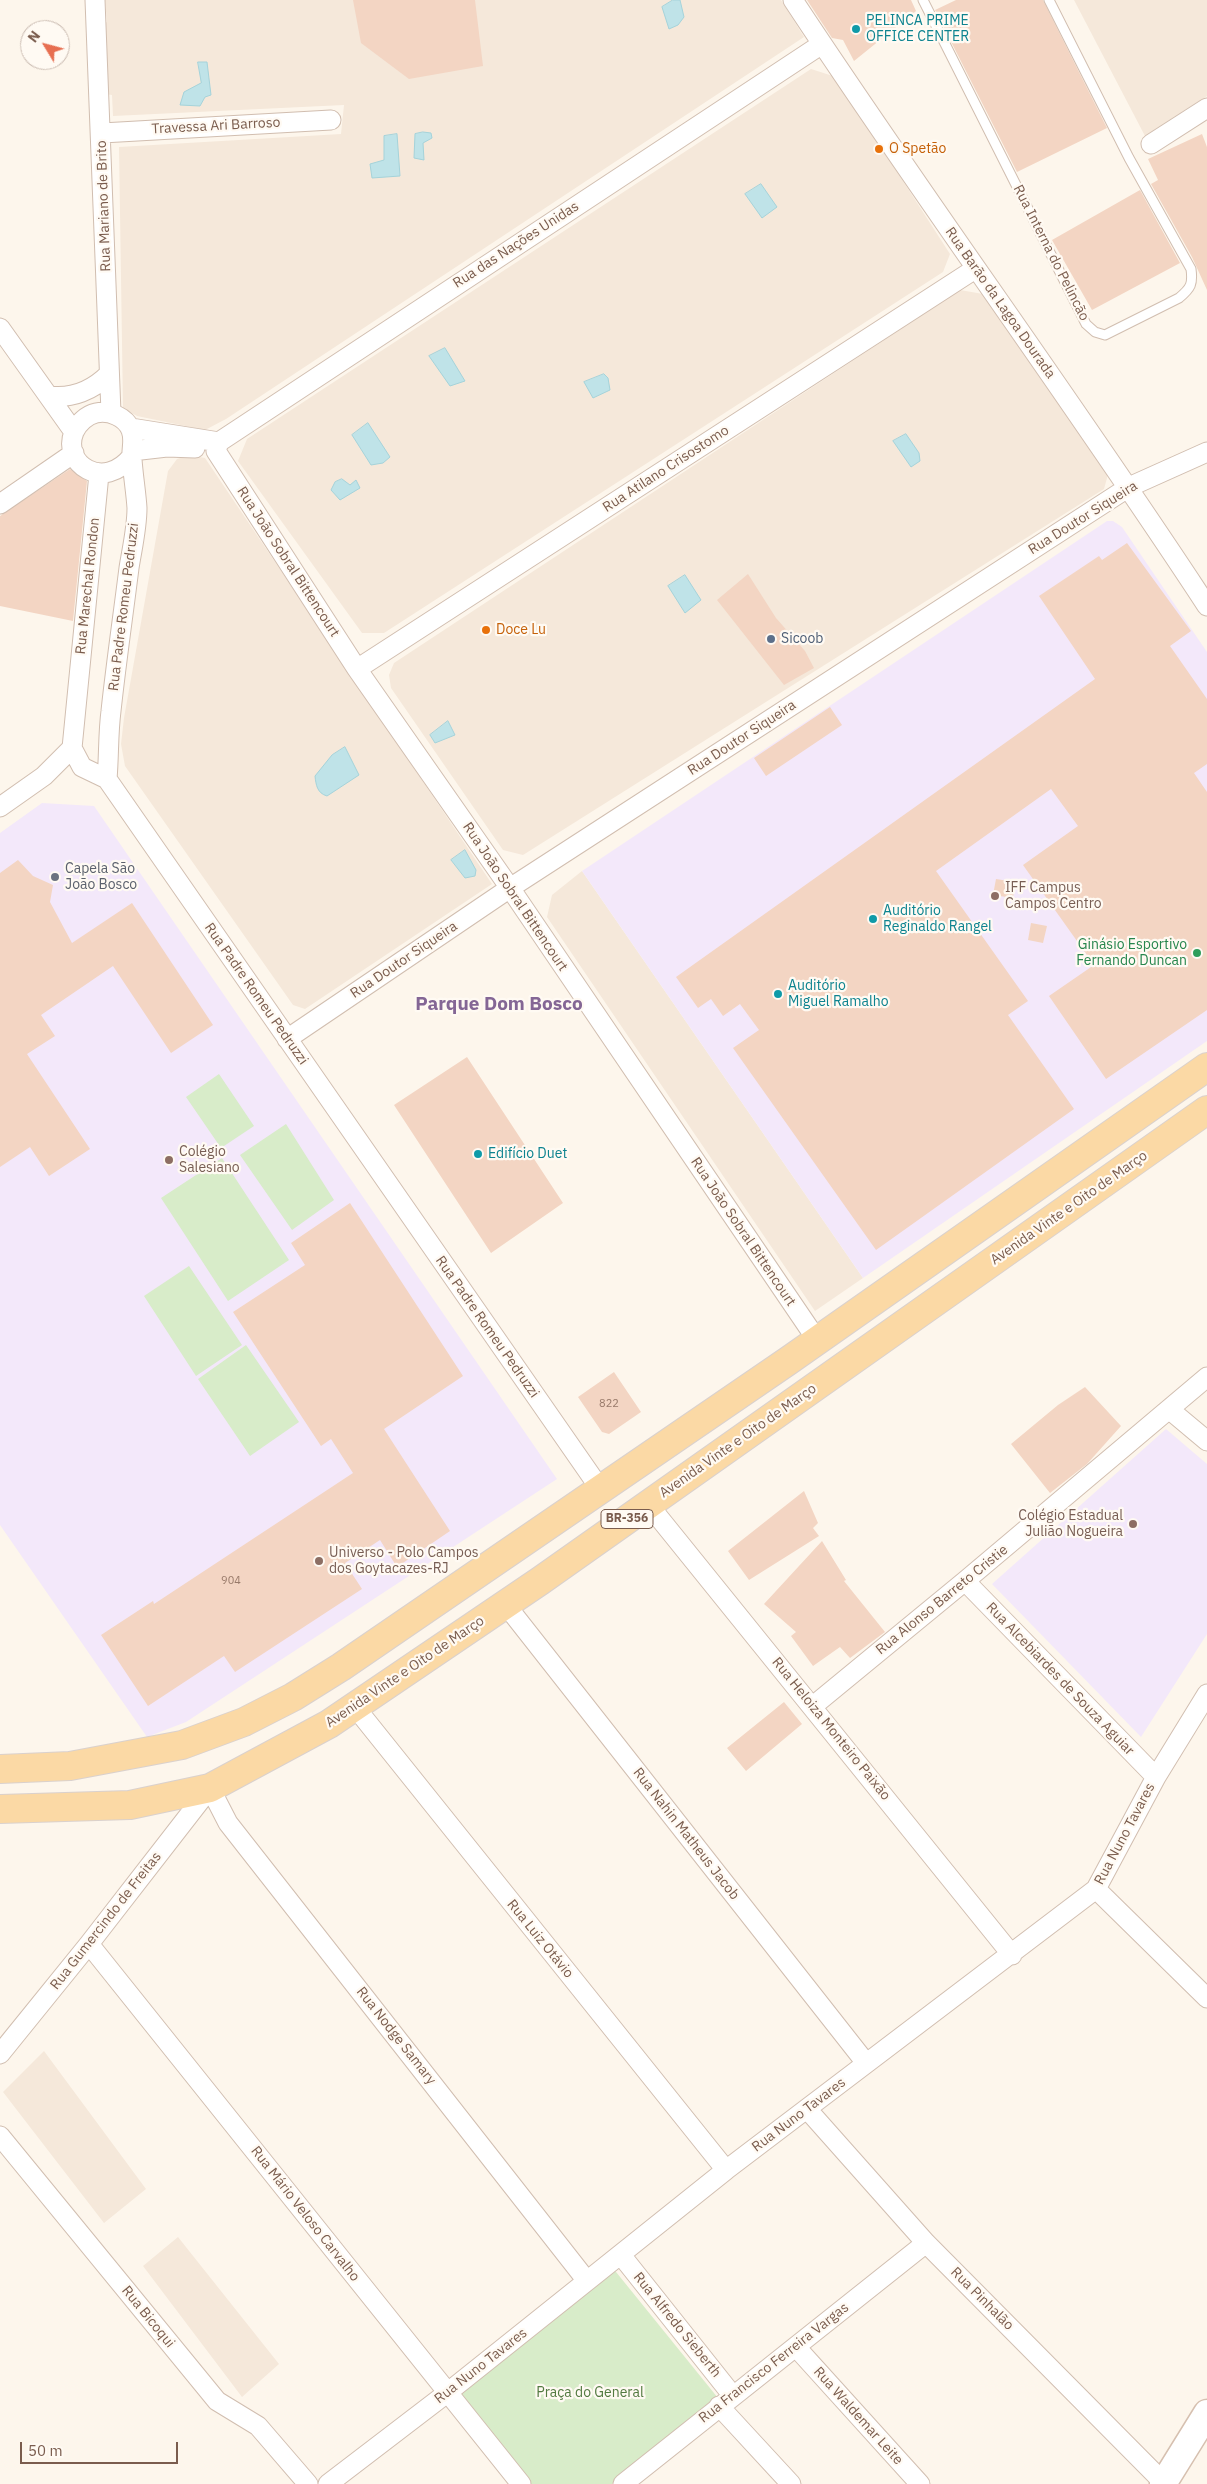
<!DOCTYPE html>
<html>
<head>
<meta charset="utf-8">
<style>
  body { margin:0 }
  #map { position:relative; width:1207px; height:2484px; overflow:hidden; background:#fdf6ec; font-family:"IBM Plex Sans",sans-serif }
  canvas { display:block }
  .north { position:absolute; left:20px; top:20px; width:50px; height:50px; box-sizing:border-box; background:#fffaf3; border:1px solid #cabbb1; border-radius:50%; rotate:307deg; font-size:14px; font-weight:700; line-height:20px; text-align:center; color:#7a5c4d }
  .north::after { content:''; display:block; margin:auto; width:18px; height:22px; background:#e76f51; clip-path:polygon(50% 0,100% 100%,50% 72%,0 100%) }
  .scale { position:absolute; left:20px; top:2442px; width:158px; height:22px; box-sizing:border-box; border:2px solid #7a5c4d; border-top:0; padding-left:6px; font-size:15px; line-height:18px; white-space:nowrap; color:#7a5c4d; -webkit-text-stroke:4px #fffaf3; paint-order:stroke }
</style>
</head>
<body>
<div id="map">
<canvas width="1207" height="2484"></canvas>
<div class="north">N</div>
<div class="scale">50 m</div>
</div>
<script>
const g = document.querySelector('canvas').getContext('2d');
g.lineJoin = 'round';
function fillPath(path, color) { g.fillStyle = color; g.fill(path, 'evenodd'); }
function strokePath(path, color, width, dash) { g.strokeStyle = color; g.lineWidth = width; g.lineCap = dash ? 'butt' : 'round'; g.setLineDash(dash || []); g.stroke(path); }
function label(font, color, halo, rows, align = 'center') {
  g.font = font + ' "IBM Plex Sans",sans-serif'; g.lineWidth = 4.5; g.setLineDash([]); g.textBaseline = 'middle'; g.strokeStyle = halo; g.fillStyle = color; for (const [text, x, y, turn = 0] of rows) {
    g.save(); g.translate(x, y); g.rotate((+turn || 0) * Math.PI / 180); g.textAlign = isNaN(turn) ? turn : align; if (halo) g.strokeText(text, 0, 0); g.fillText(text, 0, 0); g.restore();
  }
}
fillPath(new Path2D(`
  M105,0H781L804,37L226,419L205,430L137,416L123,408L119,147L341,134L344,105L113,116L112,95L105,94L103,24L107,22Z
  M1074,0H1207V96L1145,136Z
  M811,69L836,77L950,254L943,272L384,633H362L238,461L247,439Z
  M960,290L983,294L1109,471L1104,489L523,855L503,850L391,688L389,675L394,663Z
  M189,455L205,458L492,884L305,1009L293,1005L125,766L121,744L124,718L168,471L177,459Z
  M582,871L863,1278L815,1311L547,917L552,895Z
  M44,2051L146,2189L104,2223L3,2092Z
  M178,2237L279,2364L242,2397L143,2266Z`), '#f5e8da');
fillPath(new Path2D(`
  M1107,521H1113L1122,527L1207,652V1041L863,1278L582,871Z
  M42,803L94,806L557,1479L186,1722L147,1737L0,1525V833Z
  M1166,1429L1207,1464V1634L1141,1737L992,1584Z`), '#f3e8fa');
fillPath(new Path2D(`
  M219,1074L254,1126L221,1148L186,1097Z
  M286,1124L334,1200L292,1230L240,1155Z
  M222,1158L289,1260L228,1301L161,1198Z
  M189,1266L242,1345L196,1376L144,1296Z
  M246,1345L299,1422L250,1456L198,1379Z
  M612,2267L718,2398L612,2484H531L458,2393Z`), '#d8ecc9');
const water = new Path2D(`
  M673,0H680L684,17L678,25L669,29L662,7Z
  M198,62H207L211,95L205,97L200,106L180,105L184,92L201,83Z
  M423,132L431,133L432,138L423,143L424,160L414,158L415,134Z
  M397,134L400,176L372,178L370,164L384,160V136Z
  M761,184L777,207L762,218L745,194Z
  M445,348L465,381L450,386L429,356Z
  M604,374L608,378L610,390L593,398L584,382Z
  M368,423L390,457L383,463L371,465L352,435Z
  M906,434L919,453L920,461L911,467L893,441Z
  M342,479L350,485L356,480L360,488L340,500L331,490L335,482Z
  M685,575L701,600L685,613L668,586Z
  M448,721L455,735L435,743L430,735Z
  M345,747L359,775L327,796C317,793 316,785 315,776L332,755Z
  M465,850L476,870L475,876L465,878L451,860Z`);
fillPath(water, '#bfe3e8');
strokePath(water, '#a5d3da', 1);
fillPath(new Path2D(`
  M353,0H475L483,66L409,79L361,43Z
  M807,0H911L916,11L854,61L843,40L832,38Z
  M956,0H1043L1107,128L1017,172L935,10Z
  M1202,134L1207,147V290L1192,257L1151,184L1158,180L1148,159Z
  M1140,190L1180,263L1092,310L1052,240Z
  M70,469L87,481L73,621L0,606V516Z
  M1127,543L1191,631L1170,646L1207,699V764L1194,773L1207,792V1010L1106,1079L1049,996L1094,965L1023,865L1078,826L1051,789L936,871L1028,1001L1008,1015L1074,1109L876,1250L733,1048L759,1030L740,1004L723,1016L711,999L698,1008L676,977L1095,679L1039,596L1099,556L1102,560Z
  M748,574L776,618L805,651L814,668L784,685L717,600Z
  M830,707L842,725L766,776L754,758Z
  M18,860L33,876L53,885L50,902L72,943L132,903L213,1025L171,1053L113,966L41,1015L55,1036L27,1054L90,1149L49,1176L30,1147L0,1167V873Z
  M996,879L1015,882L1013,898L993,895Z
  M1031,923L1047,926L1043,943L1028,940Z
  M467,1057L563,1203L491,1253L394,1105Z
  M350,1203L463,1376L384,1429L450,1531L397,1567L380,1540L345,1563L362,1589L235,1672L224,1656L148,1706L101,1635L153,1601L154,1604L353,1473L331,1439L321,1446L233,1312L305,1265L291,1243Z
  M614,1372L641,1412L609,1434L602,1432L578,1397Z
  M1085,1387L1121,1426L1087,1464L1050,1493L1011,1444L1058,1405Z
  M804,1491L818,1523L813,1528L819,1536L749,1580L728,1551Z
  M822,1541L846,1580L844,1581L885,1632L850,1658L840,1647L813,1666L791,1636L796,1632L764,1604Z
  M784,1702L802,1724L746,1771L727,1748Z`), '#f3d5c3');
const lane = new Path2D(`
  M923,0L1086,324L1095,332L1105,335L1179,298C1191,288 1193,284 1191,269L1129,158L1049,0`);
const street = new Path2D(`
  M95,0L111,413
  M793,0C928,205 1073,401 1207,606
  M102,133L331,120
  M1151,144L1207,108
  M0,328L74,432
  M49,396C72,399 93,390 109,374
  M131,428L219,442
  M132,451L167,447L195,448
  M216,451L357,669L510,888L817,1340
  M216,451L219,442L822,44
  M132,456C104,492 61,464 74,432C78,423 87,415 96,413C109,410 126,417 131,430C135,440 131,448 132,459C133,475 136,492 137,508C137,528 132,549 129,568C123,616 116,664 111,711C108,734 109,757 107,779L601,1490
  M99,474L72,748L82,767L107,779
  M0,504L74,453
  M357,669L975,269
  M0,807L44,776L72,748
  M287,1039L510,888L1129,487L1207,452
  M1170,1410L1207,1441
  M648,1504L1012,1955
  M965,1581L1156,1777
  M506,1605L866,2063
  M813,1706L965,1581L1207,1377
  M355,1707L726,2170
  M1096,1889L1207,1998
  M89,1944L521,2484
  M0,2054L89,1944L210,1788L228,1823L587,2281
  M807,2109L926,2243L1164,2483
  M0,2136L217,2401L258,2426L308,2484
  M621,2255L733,2396
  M796,2347L920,2484
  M719,2406L791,2484
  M328,2484L447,2393L726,2170L1096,1889L1156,1777L1207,1694
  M623,2484L926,2243`);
const secondary = new Path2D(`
  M1163,2484L1207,2413`);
const primary = new Path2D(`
  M0,1769L70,1766L182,1745L244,1722L293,1697L341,1667L788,1361L1207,1067
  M0,1809L130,1805L210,1788L329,1724L540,1581L1207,1110`);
strokePath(lane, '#d1beb0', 11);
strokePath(street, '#d1beb0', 21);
strokePath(secondary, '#d6c0b0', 29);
strokePath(primary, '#dad1cd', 30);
strokePath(lane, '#fff', 9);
strokePath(street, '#fff', 19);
strokePath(secondary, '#fff', 26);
strokePath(primary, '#fbd9a5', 28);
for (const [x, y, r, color] of [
  [856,29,5,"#0f9aa8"],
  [879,149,5,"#e8710a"],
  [486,630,5,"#e8710a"],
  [771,639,5,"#5c6f8a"],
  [55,877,5,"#6b7280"],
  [995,896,5,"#8d6e63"],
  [873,919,5,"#0f9aa8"],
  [1197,953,5,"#2e9e5b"],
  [778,994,5,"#0f9aa8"],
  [478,1154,5,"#0f9aa8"],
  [169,1160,5,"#8d6e63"],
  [1133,1524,5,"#8d6e63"],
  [319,1561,5,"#8d6e63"]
]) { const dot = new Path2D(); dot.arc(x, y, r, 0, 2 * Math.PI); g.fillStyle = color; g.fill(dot); strokePath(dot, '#fffaf3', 2); }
label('11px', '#987a6a', null, [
  ["822",609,1404],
  ["904",231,1581]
]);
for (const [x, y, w] of [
  [627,1519,52]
]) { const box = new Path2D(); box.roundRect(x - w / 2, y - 9.5, w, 19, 4); g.fillStyle = '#fffaf3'; g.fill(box); strokePath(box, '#7a5c4d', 1); }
label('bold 12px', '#7a5c4d', null, [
  ["BR-356",627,1519]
]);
label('14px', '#0d838f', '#fffaf3', [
  ["PELINCA PRIME",866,21],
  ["OFFICE CENTER",866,37],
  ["Auditório",883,911],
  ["Reginaldo Rangel",883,927],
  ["Auditório",788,986],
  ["Miguel Ramalho",788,1002],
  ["Edifício Duet",488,1154]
], 'left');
label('14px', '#7a5c4d', '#fffaf3', [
  ["Travessa Ari Barroso",216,126,-3],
  ["Rua Mariano de Brito",104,206,-92],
  ["Rua das Nações Unidas",516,245,-33],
  ["Rua Interna do Pelincão",1051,253,63],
  ["Rua Barão da Lagoa Dourada",1000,303,55],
  ["Rua Atilano Crisostomo",666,469,-33],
  ["Rua Doutor Siqueira",1083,518,-32],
  ["Rua João Sobral Bittencourt",288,562,57],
  ["Rua Marechal Rondon",88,586,-84],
  ["Rua Padre Romeu Pedruzzi",124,607,-83],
  ["Rua Doutor Siqueira",742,738,-33],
  ["Rua João Sobral Bittencourt",515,897,56],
  ["Rua Doutor Siqueira",404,960,-34],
  ["Rua Padre Romeu Pedruzzi",256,994,55],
  ["Avenida Vinte e Oito de Março",1069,1208,-35],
  ["Rua João Sobral Bittencourt",743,1232,56],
  ["Rua Padre Romeu Pedruzzi",487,1327,55],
  ["Avenida Vinte e Oito de Março",738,1441,-35],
  ["Rua Alonso Barreto Cristie",942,1600,-39],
  ["Avenida Vinte e Oito de Março",405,1672,-34],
  ["Rua Alcebiardes de Souza Aguiar",1060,1679,46],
  ["Rua Heloiza Monteiro Paixão",831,1729,51],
  ["Rua Nahin Matheus Jacob",686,1834,52],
  ["Rua Nuno Tavares",1125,1834,-62],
  ["Rua Gumercindo de Freitas",106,1921,-52],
  ["Rua Luiz Otávio",540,1939,51],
  ["Rua Nodge Samary",396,2036,52],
  ["Rua Nuno Tavares",799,2115,-37],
  ["Rua Mário Veloso Carvalho",305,2214,52],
  ["Rua Pinhalão",982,2299,45],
  ["Rua Bicoqui",148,2317,51],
  ["Rua Alfredo Sieberth",677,2325,51],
  ["Rua Francisco Ferreira Vargas",774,2363,-38],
  ["Rua Nuno Tavares",481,2366,-38],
  ["Rua Waldemar Leite",858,2416,48]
]);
label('14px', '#c56008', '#fffaf3', [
  ["O Spetão",889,149],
  ["Doce Lu",496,630]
], 'left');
label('14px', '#4e5e75', '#fffaf3', [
  ["Sicoob",781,639]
], 'left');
label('14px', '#5b616d', '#fffaf3', [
  ["Capela São",65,869],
  ["João Bosco",65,885]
], 'left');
label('14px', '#785e54', '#fffaf3', [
  ["IFF Campus",1005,888],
  ["Campos Centro",1005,904],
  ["Colégio",179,1152],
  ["Salesiano",179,1168],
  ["Colégio Estadual",1123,1516,"right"],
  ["Julião Nogueira",1123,1532,"right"],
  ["Universo - Polo Campos",329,1553],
  ["dos Goytacazes-RJ",329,1569]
], 'left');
label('14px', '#27864d', '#fffaf3', [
  ["Ginásio Esportivo",1187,945],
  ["Fernando Duncan",1187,961]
], 'right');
label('14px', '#537a41', '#fffaf3', [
  ["Praça do General",590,2393]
]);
label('bold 19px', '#846695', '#fffaf3', [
  ["Parque Dom Bosco",499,1005]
]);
</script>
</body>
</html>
